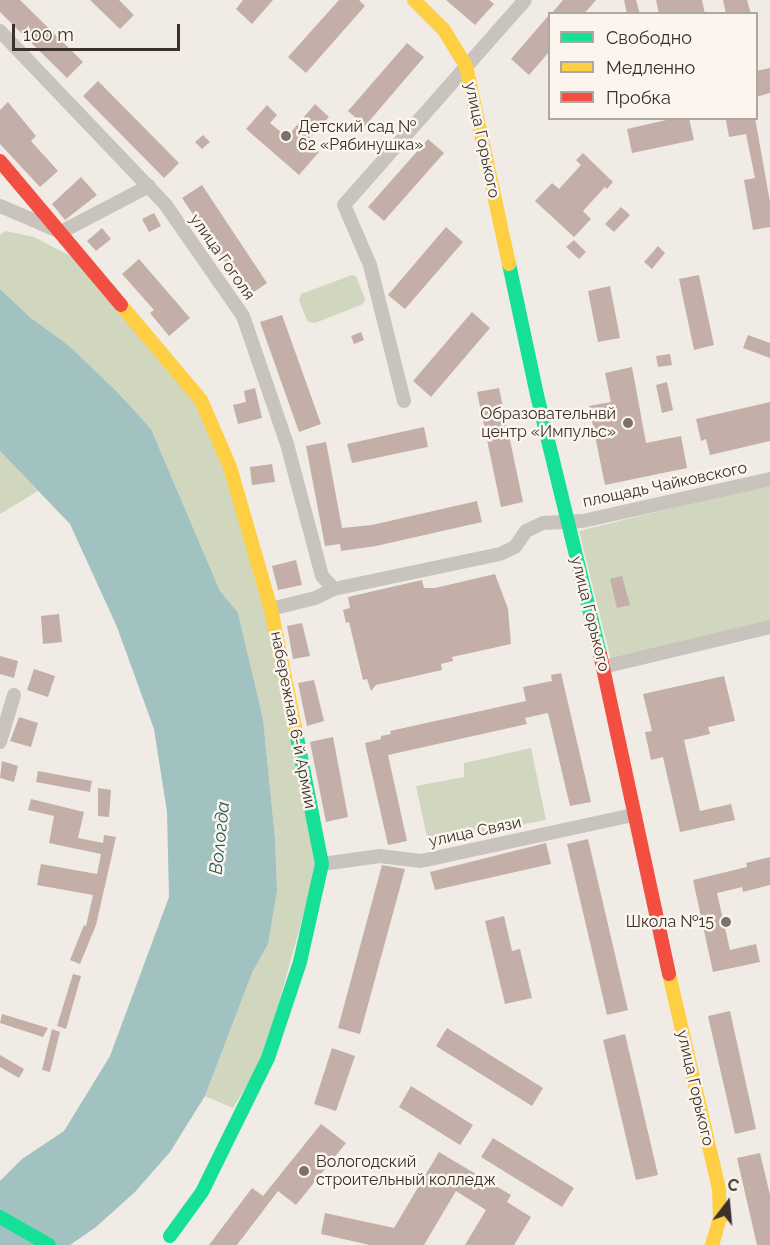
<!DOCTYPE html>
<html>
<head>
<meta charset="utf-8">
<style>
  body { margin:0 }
  #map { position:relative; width:770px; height:1245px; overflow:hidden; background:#f0ebe5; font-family:Raleway,sans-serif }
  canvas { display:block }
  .legend { position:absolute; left:548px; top:12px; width:210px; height:108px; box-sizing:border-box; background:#fbf5ee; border:2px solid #aea6a0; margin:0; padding:8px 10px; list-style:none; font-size:18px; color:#3b302b }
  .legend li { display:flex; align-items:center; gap:12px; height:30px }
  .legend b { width:30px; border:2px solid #aea6a0 }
  .north { position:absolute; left:698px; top:1173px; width:60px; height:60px; -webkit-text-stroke:4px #fbf5ee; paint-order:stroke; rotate:16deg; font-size:16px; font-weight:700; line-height:24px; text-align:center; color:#3b302b }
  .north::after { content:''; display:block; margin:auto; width:21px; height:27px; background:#3b302b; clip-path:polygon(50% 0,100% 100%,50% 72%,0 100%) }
  .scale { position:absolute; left:12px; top:24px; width:168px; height:27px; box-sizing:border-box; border:3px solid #3b302b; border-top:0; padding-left:8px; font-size:18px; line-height:21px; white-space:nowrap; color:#3b302b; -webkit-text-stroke:4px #fbf5ee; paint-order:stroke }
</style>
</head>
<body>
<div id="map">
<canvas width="770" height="1245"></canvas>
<ul class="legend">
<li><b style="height:8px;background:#16e098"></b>Свободно</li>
<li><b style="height:8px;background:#ffcf43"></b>Медленно</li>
<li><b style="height:8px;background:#f24e42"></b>Пробка</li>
</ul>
<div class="north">С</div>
<div class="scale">100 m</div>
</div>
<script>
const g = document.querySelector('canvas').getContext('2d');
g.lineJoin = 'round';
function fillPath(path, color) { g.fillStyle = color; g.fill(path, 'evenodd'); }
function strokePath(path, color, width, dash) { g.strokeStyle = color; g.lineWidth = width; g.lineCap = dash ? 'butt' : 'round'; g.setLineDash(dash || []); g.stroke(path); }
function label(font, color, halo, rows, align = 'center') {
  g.font = font + ' Raleway,sans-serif'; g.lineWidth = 5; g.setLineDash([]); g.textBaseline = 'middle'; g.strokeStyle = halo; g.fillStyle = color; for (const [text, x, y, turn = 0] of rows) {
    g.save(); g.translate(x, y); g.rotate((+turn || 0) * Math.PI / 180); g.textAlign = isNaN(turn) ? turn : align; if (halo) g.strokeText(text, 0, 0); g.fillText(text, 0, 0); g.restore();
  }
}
fillPath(new Path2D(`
  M6,231L34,237L76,259L196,403L225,470L268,610L317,865L264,1057L233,1108L205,1096L252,973L268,944L277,890L275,838L263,719L238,614L220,591L151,429L0,289V235Z
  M352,275L356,276L365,299L363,304L315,323L308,322L299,301L301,294Z
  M0,451L38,491L0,514Z
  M770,484V623L611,660L579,531Z
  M531,748L546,820L428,842L416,786L464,777V763Z`), '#d1d6bf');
fillPath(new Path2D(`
  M0,289L31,318L69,346L117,392L151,429L220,591L238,613L263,719L275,838L277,891L268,944L252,973L205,1096L170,1152L135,1192L96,1227L70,1245H0V1181L22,1159L64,1131L110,1056L169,897L167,812L154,729L117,627L70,524L0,451Z`), '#a1c2c1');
fillPath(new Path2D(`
  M0,0H20L83,62L67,78L0,12Z
  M90,0H119L134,15L120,29Z
  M243,0H273L252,24L236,9Z
  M339,0H359L365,6L306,73L288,57Z
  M446,0H489L494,4L475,25Z
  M563,0H596L584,14H551Z
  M624,0H636L640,14H627Z
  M656,0H702L705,14H659Z
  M723,0H747L751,14H726Z
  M549,15V52L529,75L511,59Z
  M407,43L424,57L365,126L348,111Z
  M770,68V93L756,97V71Z
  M98,81L179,163L164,178L83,96Z
  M8,102L36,136L31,141L58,171L40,187L0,144V110Z
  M315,104L329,117L307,141L319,152L299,175L246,129L267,105L277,115L270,123L287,137Z
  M675,118H689L694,140L632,153L627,129Z
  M736,118H755L770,202V227L753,230L744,180L755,178L746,134L729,137L726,120Z
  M203,135L210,142L202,149L195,142Z
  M428,139L444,153L384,221L368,207Z
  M583,153L613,182L607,189L605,187L583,211L591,219L574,237L535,201L552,183L559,189L581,165L576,160Z
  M81,177L97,195L65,220L52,204Z
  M202,185L267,283L248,296L182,198Z
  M621,207L630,215L614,232L605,224Z
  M154,213L161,226L149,232L142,219Z
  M446,227L463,242L405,309L388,295Z
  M102,228L111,239L96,251L87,241Z
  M574,240L586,252L579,259L566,247Z
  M658,246L665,253L652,269L644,262Z
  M139,259L190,318L169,336L150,313L154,310L122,274Z
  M699,275L714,345L694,350L679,279Z
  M610,286L620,338L598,342L588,291Z
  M472,312L490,328L431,397L413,381Z
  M282,315L321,424L299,432L260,322Z
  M361,332L364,340L354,344L351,336Z
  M748,335L770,343V358L743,348Z
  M670,354L672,365L658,367L656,356Z
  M632,367L646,443L681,436L687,468L605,485L589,406L611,402L605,373Z
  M667,382L673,410L662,413L656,385Z
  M255,388L262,418L238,424L233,405L246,402L244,391Z
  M499,388L523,502L501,507L477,392Z
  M770,402V441L710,455L706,439L701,441L696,419Z
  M424,427L428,447L352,463L347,444Z
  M326,442L342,528L372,525L477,501L482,522L376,546L341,551L340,544L325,546L306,446Z
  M272,464L275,482L252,485L250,467Z
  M296,560L302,585L278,590L272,566Z
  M495,574L508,609L511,644L452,657L453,661L441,664L442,670L376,685L371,691L367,679L363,680L349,622L346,623L343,610L350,608L348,597L422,580L424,588H435Z
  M622,576L630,605L617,608L610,579Z
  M59,614L62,642L43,644L41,616Z
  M302,623L310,656L293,659L287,626Z
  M0,656L18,661L14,678L0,674Z
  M34,669L55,676L48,697L27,690Z
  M561,673L591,802L570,806L548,713L525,718L527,724L388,755L407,841L388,845L365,743L381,739V736L391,734L390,731L526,701L523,687L552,681L551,675Z
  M724,676L735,721L708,727L710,734L684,740L700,811L731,804L735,820L680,832L663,757L651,760L645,732L652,731L643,694Z
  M314,680L324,721L307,726L298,683Z
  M19,717L38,723L31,747L10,741Z
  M333,737L348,817L326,822L310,742Z
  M2,761L18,766L14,782L0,778Z
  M38,771L92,781L90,792L36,782Z
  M98,788L111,790L109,817L98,816Z
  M31,799L84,812L78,838L103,843L104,835L116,837L96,925L80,964L70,960L84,925L86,926L93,895L37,885L41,864L97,874L101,854L49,843L54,816L28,810Z
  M588,839L628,1010L607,1015L567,844Z
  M546,843L551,864L435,890L430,872Z
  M770,857V885L743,892L742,887L717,893L730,950L756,944L760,962L713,972L693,880L747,867L746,863Z
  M382,865L405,869L360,1034L338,1028Z
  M504,916L512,951L520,949L532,998L505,1004L485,921Z
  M73,974L81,976L66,1029L57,1026Z
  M730,1011L756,1129L735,1134L708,1016Z
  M2,1014L48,1028L43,1037L0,1023Z
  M447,1028L543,1088L532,1106L436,1046Z
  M52,1029L60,1032L50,1072L42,1070Z
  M625,1034L658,1175L636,1180L603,1040Z
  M332,1048L355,1056L336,1111L314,1104Z
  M0,1055L24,1069L19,1078L0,1067Z
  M411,1086L473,1125L460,1145L399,1107Z
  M321,1124L346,1143L296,1205L278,1191L237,1245H209L252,1188L263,1196Z
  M493,1138L574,1188L562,1207L481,1157Z
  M439,1152L511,1195L507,1202L531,1217L514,1245H465L486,1210L456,1191L424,1245H370L321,1234L325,1213L394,1228Z
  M760,1153L770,1195V1245H757L737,1158Z`), '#c3afa7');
strokePath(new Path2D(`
  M0,31L165,204L243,316L287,444L322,576L334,589
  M0,206L61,232L149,186
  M404,401L370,265L344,205L525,0
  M271,609L315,598L334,589L500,554L515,547L526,531L543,523L583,521L770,479
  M603,667L770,627
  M0,742L14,695
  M322,864L380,856L421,861L633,815`), '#c9c3be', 14);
strokePath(new Path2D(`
  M509,264L537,395L600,654
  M0,1217L49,1245
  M170,1236L202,1192L268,1058L300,962L322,864L296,732`), '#16e098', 14);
strokePath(new Path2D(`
  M414,0L444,30L466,66L509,264
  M121,305L201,400L230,467L271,609L296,732
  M669,974L719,1189L720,1218L712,1245`), '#ffcf43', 14);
strokePath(new Path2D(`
  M0,161L121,305
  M600,654L669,974`), '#f24e42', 14);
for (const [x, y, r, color] of [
  [286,136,6,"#7a716c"],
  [628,423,6,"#7a716c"],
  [726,922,6,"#7a716c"],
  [304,1171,6,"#7a716c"]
]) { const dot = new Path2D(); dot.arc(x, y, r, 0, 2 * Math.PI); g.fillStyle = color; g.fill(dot); strokePath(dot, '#fbf5ee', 2); }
label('16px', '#3b302b', '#fbf5ee', [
  ["Детский сад №",298,127],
  ["62 «Рябинушка»",298,145],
  ["Образовательнвй",616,414,"right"],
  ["центр «Импульс»",616,432,"right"],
  ["Школа №15",714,922,"right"],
  ["Вологодский",316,1162],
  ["строительный колледж",316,1180]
], 'left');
label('16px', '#3b302b', '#fbf5ee', [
  ["улица Горького",482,140,78],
  ["улица Гоголя",222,257,55],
  ["площадь Чайковского",665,485,-12],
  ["улица Горького",590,614,76],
  ["набережная 6-й Армии",293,720,79],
  ["улица Связи",475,832,-12],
  ["улица Горького",695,1088,77]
]);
label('italic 18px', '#1f5a5e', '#fbf5ee', [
  ["Вологда",220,838,-84]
]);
</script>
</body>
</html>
